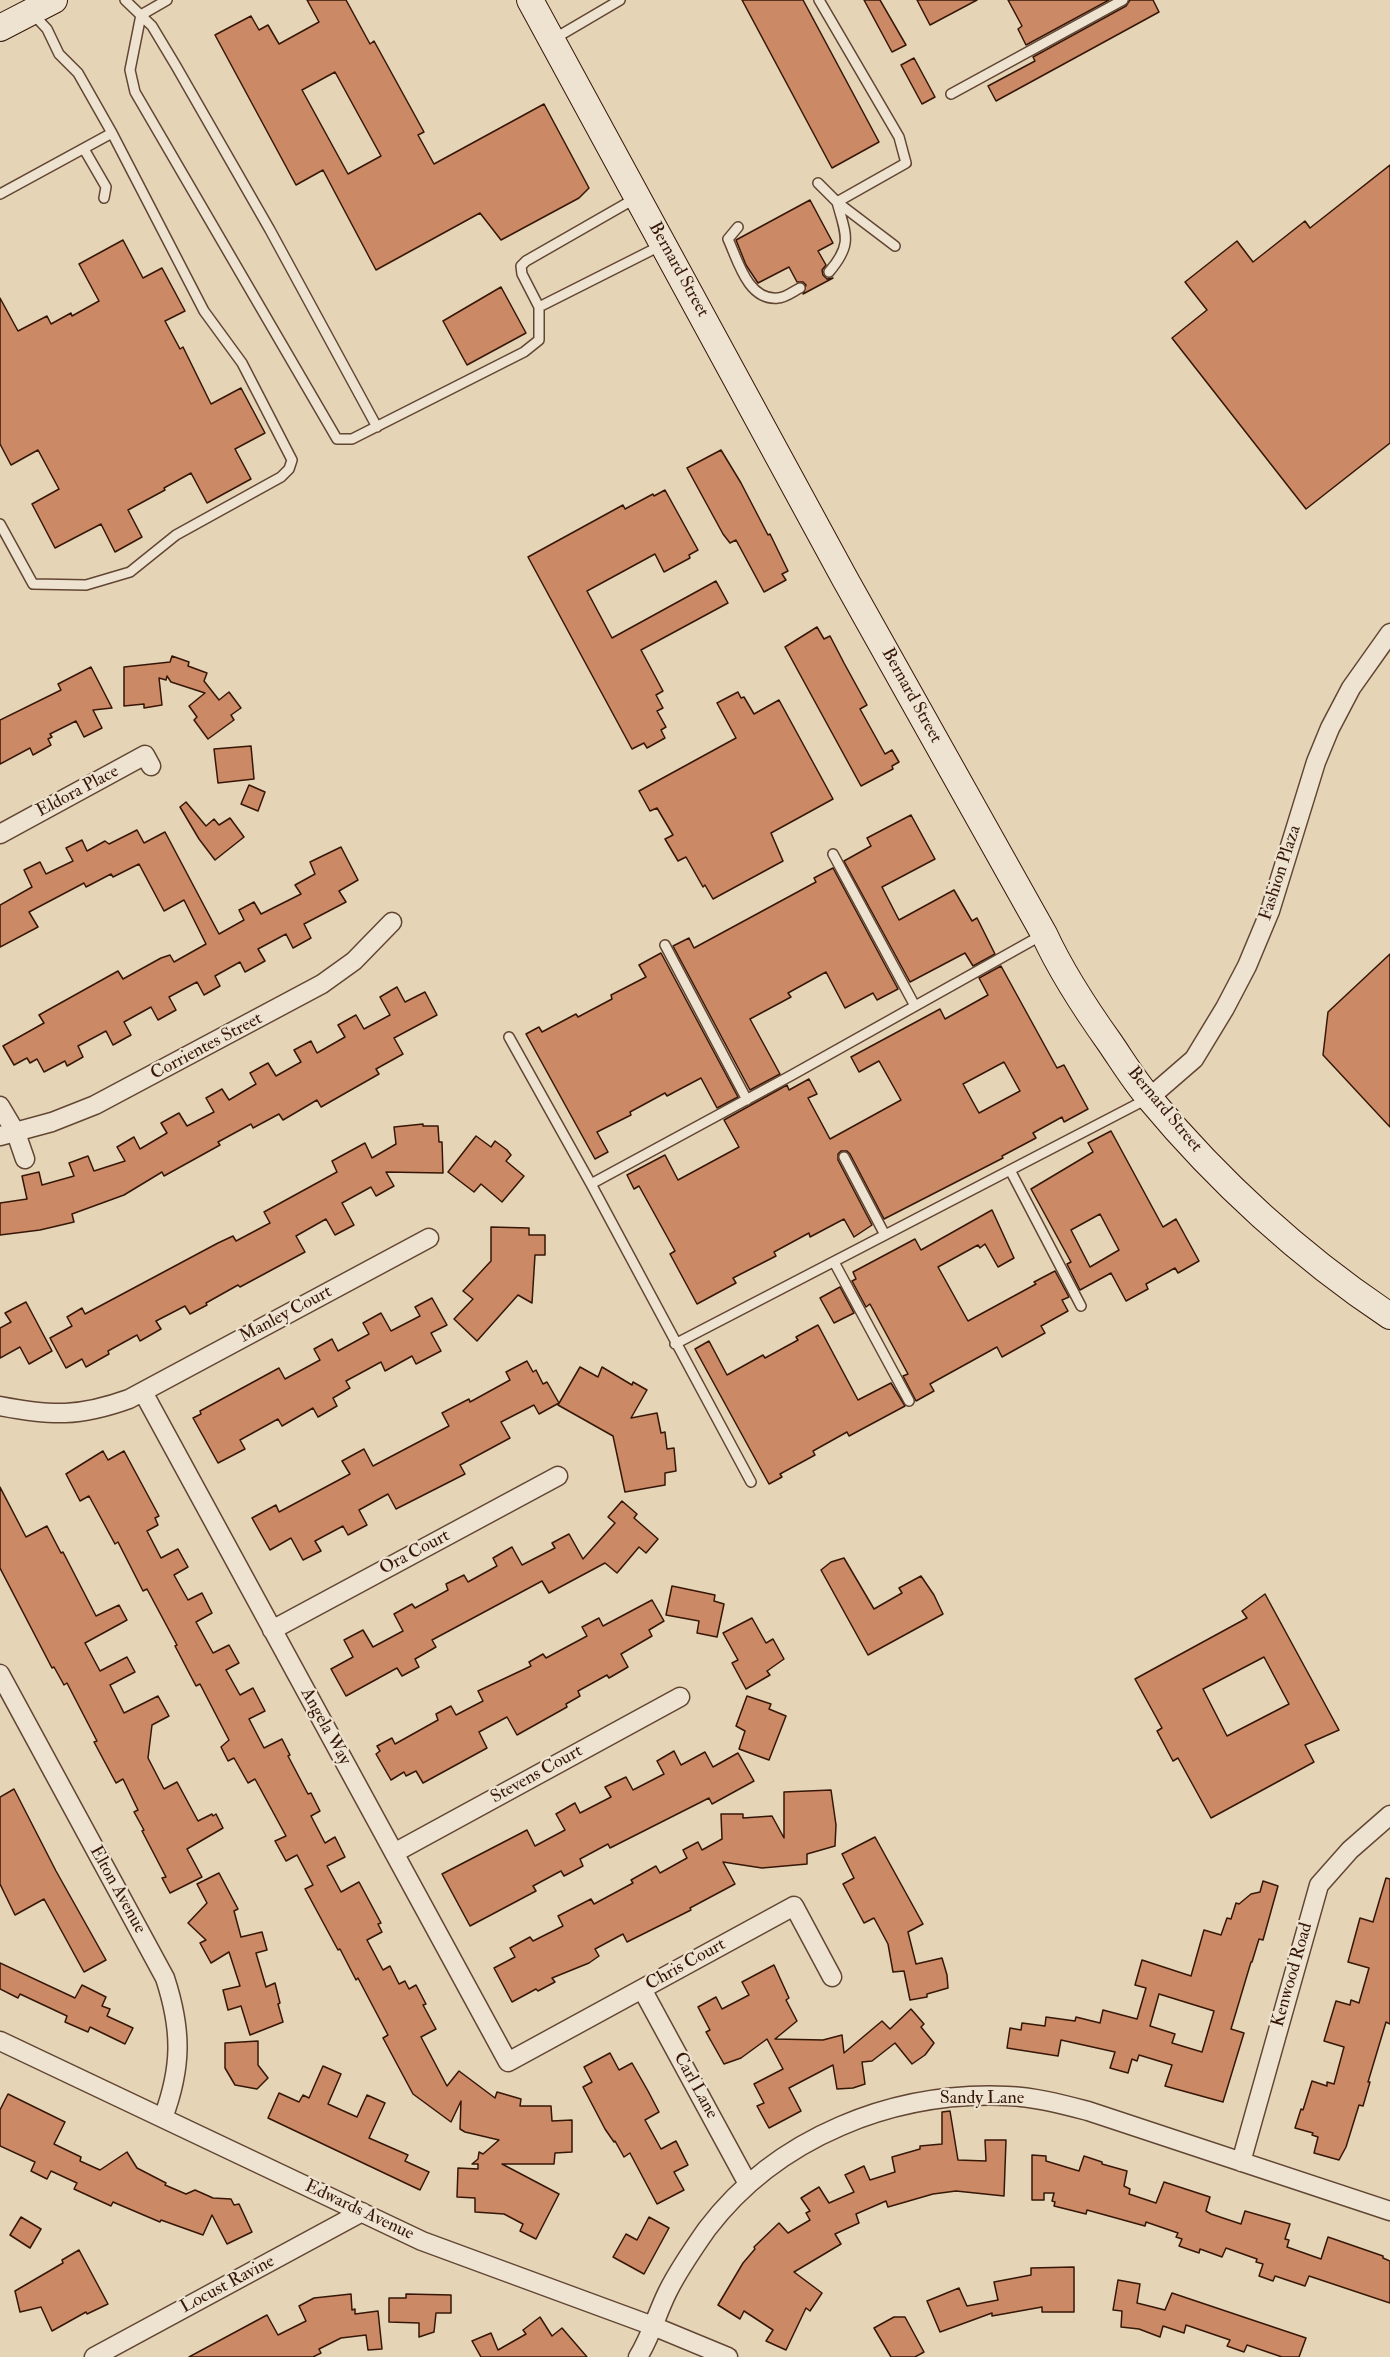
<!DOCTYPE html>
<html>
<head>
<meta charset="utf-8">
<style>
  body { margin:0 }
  canvas { display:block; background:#e5d4b6 }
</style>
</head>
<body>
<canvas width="1390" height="2357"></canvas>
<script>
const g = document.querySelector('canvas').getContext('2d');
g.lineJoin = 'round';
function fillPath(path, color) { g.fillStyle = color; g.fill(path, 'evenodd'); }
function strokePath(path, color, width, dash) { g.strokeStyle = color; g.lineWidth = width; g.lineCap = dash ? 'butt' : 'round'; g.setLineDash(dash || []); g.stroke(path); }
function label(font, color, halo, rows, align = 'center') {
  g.font = font + ' "IM FELL Double Pica",serif'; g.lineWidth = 4.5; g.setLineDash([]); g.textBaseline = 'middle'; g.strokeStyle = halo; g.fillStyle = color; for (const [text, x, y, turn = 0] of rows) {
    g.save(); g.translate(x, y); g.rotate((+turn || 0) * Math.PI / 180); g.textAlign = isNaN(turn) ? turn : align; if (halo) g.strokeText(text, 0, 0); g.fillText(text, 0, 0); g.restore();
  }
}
const building = new Path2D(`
  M307,0H346L370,44L374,41L424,132L418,135L434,164L544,104L589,188L579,198L501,240L480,213L376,270L323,170L296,185L215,35L251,16L259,30L268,25L279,44L319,22ZM335,72L381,156L348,174L302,90Z
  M742,0H803L879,142L832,168Z
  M864,0H880L906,45L892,52Z
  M917,0H977L930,25Z
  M1008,0H1109L1026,45L1018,29L1022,26Z
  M1130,0H1153L1159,12L996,101L988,86L1035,61L1033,57L1126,6Z
  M914,58L935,97L922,104L901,65Z
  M1390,165V443L1306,509L1172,338L1207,310L1185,282L1237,241L1253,262L1305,221L1310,228Z
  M810,200L833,243L818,251L826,265L822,270L823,275L827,279L833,278L803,294L806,285L803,282H797L789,267L758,283L746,265L736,240Z
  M123,240L143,278L162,268L185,311L165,321L180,349L183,347L211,404L241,388L265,433L235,449L251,479L207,503L191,473L164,488L165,490L128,510L142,537L115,552L101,524L55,548L32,504L59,489L38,450L11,465L0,444V298L18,331L47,316L51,324L71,313L72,316L99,301L79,264Z
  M501,287L526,333L467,365L443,321Z
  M721,450L741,483L768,535L770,534L788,571L782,574L786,580L764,592L736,540L730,543L723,534L687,468Z
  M665,490L698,550L689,555L690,558L664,572L655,554L587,591L612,638L716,581L728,603L641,650L663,691L656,695L663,708L657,711L666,727L661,730L665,738L647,748L644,743L632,749L528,557L623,505L625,509L653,494L654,496Z
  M817,627L824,639L830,636L844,663L867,705L860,709L885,754L892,750L899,762L892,766L893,769L861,786L785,647Z
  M172,656L189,662L188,666L207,673L204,681L219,700L229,692L241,708L231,715L234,720L208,739L194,720L197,717L189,706L205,693L171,682L167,676L166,680L159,678L162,705L144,708V704L124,706V667L170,662Z
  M91,667L112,708L93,710L102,728L84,737L76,721L50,734L52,737L48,739L51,745L33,755L30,748L0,764V720L61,690L58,684Z
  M738,692L741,698L744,697L754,714L779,700L833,799L771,833L783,861L713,899L705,885L703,887L686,857L678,861L665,839L673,835L657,808L650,811L639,791L736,738L717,703Z
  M251,746L254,779L218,783L214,749Z
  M249,785L265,792L258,811L241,804Z
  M186,802L206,826L214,819L219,825L230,818L244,837L215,860L199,839L180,807Z
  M911,815L935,859L882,887L899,920L954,890L972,921L977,918L995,954L973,966L965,953L910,982L844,861L871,846L867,838Z
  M137,830L144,843L165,832L219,934L244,920L239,910L254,902L261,914L301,894L295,885L315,874L310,862L341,847L358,880L339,891L346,902L304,924L311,938L293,948L286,934L258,949L265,961L245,972L240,962L215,976L220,986L204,995L197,982L169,997L176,1010L158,1020L151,1007L124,1022L131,1035L113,1045L106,1031L78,1046L83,1057L67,1066L65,1061L44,1072L37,1059L30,1063L27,1058L14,1065L3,1046L44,1023L39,1015L118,971L123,979L161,958L170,955L174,962L206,944L184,900L164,911L139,864L113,877L111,874L86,887L84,883L29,912L38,927L0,947V905L32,887L24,870L40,862L46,874L73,861L66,848L82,840L87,851L105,841L109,844Z
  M833,868L898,989L877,1000L873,993L845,1008L826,972L788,993L791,997L750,1019L780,1074L750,1090L673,946L689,938L694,948L816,882L814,878Z
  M661,953L738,1097L717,1108L701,1078L667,1096L665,1093L630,1112L631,1115L597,1132L608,1152L595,1159L526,1034L539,1027L542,1032L576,1014L578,1017L612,999L611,995L646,977L639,965Z
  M1390,954V1127L1323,1055L1328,1012Z
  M1001,966L1057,1068L1064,1065L1088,1109L1064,1122L1062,1117L1033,1133L1036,1138L1002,1156L1003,1158L884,1219L850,1154L847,1151H841L838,1154V1160L872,1225L854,1237L844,1219L810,1237L809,1233L774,1252L776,1256L733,1278L736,1283L697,1304L670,1254L675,1251L639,1186L634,1189L627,1175L665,1155L678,1180L739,1147L724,1120L787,1085L789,1090L809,1079L817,1094L808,1098L830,1139L901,1100L879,1061L859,1072L851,1057L940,1009L945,1019L988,995L979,978ZM1004,1062L1020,1091L979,1113L963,1084Z
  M397,987L405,1002L425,992L437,1015L394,1038L403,1054L376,1069L379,1074L321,1107L317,1100L283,1120L279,1114L253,1128L251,1124L218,1142L220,1145L164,1176L162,1172L124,1195L72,1214L74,1222L40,1230L0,1235V1203L27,1199L22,1176L39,1172L42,1185L74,1176L69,1163L88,1156L94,1171L125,1161L117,1147L134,1137L140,1149L167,1133L161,1123L179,1113L187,1126L214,1112L206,1098L222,1089L229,1100L256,1084L250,1073L268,1063L276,1076L301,1062L294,1050L311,1041L317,1053L345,1037L338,1025L356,1015L364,1029L390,1015L380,997Z
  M423,1124V1126H438L439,1142H442L443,1173L386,1172L394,1186L376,1196L371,1187L342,1203L354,1225L335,1235L326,1219L296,1236L305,1252L240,1287L238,1285L206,1303L207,1305L190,1314L185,1306L156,1321L161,1329L140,1341L137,1335L108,1351L109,1354L86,1367L82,1359L66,1368L50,1338L72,1326L67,1317L82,1308L85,1314L218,1243L233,1236L236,1241L270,1223L264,1212L337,1172L332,1161L365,1143L372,1158L396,1144L394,1127Z
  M1111,1131L1163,1227L1176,1219L1199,1261L1178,1273L1175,1268L1146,1284L1148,1289L1126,1301L1111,1273L1080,1290L1067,1264L1071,1262L1031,1189L1093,1152L1088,1143ZM1100,1214L1119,1250L1090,1267L1071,1230Z
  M476,1136L491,1147L495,1141L507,1150L511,1155L506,1161L524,1176L502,1202L481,1184L474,1192L448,1172Z
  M992,1210L1014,1258L998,1267L985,1244L980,1248L978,1245L938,1267L968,1321L1036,1284L1034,1282L1055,1271L1069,1297L1062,1300L1068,1311L1041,1326L1045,1333L1002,1357L997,1347L930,1384L934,1391L916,1401L903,1376L908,1374L870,1304L866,1307L852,1281L856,1279L853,1272L915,1239L921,1250Z
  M491,1227L529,1228V1235H545V1255H535L532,1303L518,1295L477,1341L454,1319L473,1299L463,1291L491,1261Z
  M840,1287L854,1313L834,1323L820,1298Z
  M432,1298L447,1325L431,1333L441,1351L416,1364L412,1356L385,1371L381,1362L346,1381L350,1388L333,1398L337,1406L318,1417L313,1408L282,1426L278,1419L240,1440L245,1449L218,1463L193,1418L201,1414L200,1411L279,1368L285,1379L320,1360L314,1349L332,1339L338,1351L369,1334L363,1323L381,1313L391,1331L420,1316L415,1307Z
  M26,1302L52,1351L29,1364L20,1347L0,1358V1328L11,1322L5,1313Z
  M818,1325L858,1400L891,1383L905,1406L849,1436L847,1432L813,1451L815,1455L780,1474L782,1477L769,1484L695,1349L709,1341L727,1375L763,1355L765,1358L798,1340L796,1337Z
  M527,1361L533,1372L536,1370L543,1384L547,1382L559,1403L539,1414L534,1405L501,1422L510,1438L460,1465L465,1474L396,1509L388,1494L359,1510L367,1525L348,1535L343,1526L315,1541L321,1551L303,1560L291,1538L270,1550L252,1518L276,1505L279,1512L350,1474L342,1461L364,1449L373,1466L449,1426L442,1413L469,1399L470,1402L510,1380L506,1372Z
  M580,1367L598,1377L602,1367L632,1385L633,1382L647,1390L631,1418L657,1413L661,1433L665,1432L667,1449L674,1448L676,1471L665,1473V1485L625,1492L613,1436L558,1405Z
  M103,1451L108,1460L124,1451L159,1516L155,1518L158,1525L147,1531L161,1558L178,1549L188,1567L174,1575L188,1600L202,1593L212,1613L196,1622L213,1653L229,1645L239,1663L226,1670L240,1695L253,1688L265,1711L249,1719L264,1748L282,1739L290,1755L288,1756L308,1794L311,1793L320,1811L311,1816L325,1843L335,1837L345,1857L327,1866L341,1892L359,1882L381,1923L378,1924L382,1932L367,1940L383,1970L390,1966L399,1984L405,1981L409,1989L416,1985L426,2004L423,2005L436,2029L421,2037L447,2086L459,2071L495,2098L497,2092L521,2099L520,2106H551L552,2121L572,2120V2152L555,2153L554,2164H502L559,2194L536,2239L520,2231L523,2224L504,2214L475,2212V2198L457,2197L458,2168L478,2169V2164H472L478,2159L479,2152L483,2154L499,2140L465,2132L460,2129L461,2101L451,2122L413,2094L383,2038L388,2035L358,1978L356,1980L340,1949L338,1950L305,1889L313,1885L297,1855L286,1861L275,1841L286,1836L255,1779L248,1783L234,1758L228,1761L221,1747L229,1740L200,1684L196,1686L175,1646L177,1645L147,1589L143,1591L118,1542L115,1544L89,1496L80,1501L66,1474Z
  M0,1487L26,1537L47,1526L61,1553L63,1552L96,1616L119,1605L127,1620L85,1643L100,1671L127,1657L135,1672L110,1685L124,1713L158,1696L169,1716L152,1725L148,1758L164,1789L177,1782L198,1821L212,1814L213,1816L216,1814L223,1828L187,1849L202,1877L170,1893L162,1878L166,1877L142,1831L144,1830L134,1812L138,1810L123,1779L116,1783L94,1742L97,1741L67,1683L64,1685L54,1667L52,1668L0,1568Z
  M622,1501L637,1514L634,1518L658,1539L646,1553L639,1547L617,1573L605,1563L549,1593L542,1581L432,1640L436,1647L415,1659L419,1667L402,1676L397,1668L346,1696L331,1669L353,1657L344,1640L363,1630L373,1647L403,1631L394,1614L412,1604L415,1608L448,1590L446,1584L464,1575L468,1582L497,1566L493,1558L512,1547L522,1565L555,1548L552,1543L569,1534L583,1559L615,1523L608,1517Z
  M844,1558L874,1609L902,1593L899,1588L921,1576L934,1595L943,1614L868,1655L821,1570L831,1562Z
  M672,1586L715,1595L714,1601L724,1604L717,1637L697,1633L699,1621L666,1615Z
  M1265,1594L1339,1730L1305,1745L1314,1762L1211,1818L1178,1758L1173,1761L1157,1731L1162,1728L1135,1679L1247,1618L1242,1611ZM1264,1657L1289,1704L1227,1736L1203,1689Z
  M652,1600L664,1621L649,1630L652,1636L621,1654L628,1667L609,1678L607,1675L578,1691L580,1696L566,1704L567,1707L517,1735L507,1717L479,1732L487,1748L423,1783L416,1771L406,1776L404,1772L391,1780L376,1754L380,1751L377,1746L392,1738L395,1744L438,1720L436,1714L451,1706L456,1715L483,1701L478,1691L531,1666L529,1662L543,1654L546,1658L587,1636L582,1627L599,1618L603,1626Z
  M752,1618L766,1643L773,1639L784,1659L767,1671L770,1675L746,1689L732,1663L738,1660L723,1633Z
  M747,1696L771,1704L769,1709L786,1716L769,1760L739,1749L745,1731L736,1726Z
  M674,1751L681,1765L705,1752L713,1767L738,1753L754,1781L712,1804L709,1798L610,1848L608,1844L580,1859L583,1866L564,1876L561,1871L533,1886L536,1891L470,1926L442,1874L527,1830L535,1846L565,1830L556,1814L575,1803L580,1813L611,1797L605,1787L626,1777L633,1790L664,1774L657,1761Z
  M14,1789L56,1871L106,1960L84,1972L44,1899L15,1915L0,1884V1797Z
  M831,1790L836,1825L835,1846L807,1854V1864L762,1868L723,1862L735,1884L690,1908L691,1910L627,1942L623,1934L595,1949L599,1956L589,1963L552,1978L555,1982L538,1991L536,1989L512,2002L494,1968L515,1957L510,1948L530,1937L533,1941L563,1926L558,1916L591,1899L594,1904L633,1883L631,1880L656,1866L660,1873L687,1858L683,1850L698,1842L702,1850L722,1839L721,1814H743V1818L772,1816L784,1838V1792Z
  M875,1837L923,1924L908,1932L916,1964L942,1958L947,1975L948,1988L927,1994V1997L910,2000L904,1971L893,1972L888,1944L874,1918L864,1923L843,1884L854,1878L842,1854Z
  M219,1873L238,1909L234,1911L241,1937L262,1932L267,1950L256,1953L266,1987L275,1983L280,2003L278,2004L283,2022L250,2035L241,2006L228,2010L223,1990L240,1986L229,1952L211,1963L200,1943L206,1940L188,1923L207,1903L197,1884Z
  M1386,1878L1390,1879V2024L1386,2022L1368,2082H1370L1363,2106L1359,2105L1346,2147L1339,2160L1314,2153L1318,2137L1312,2135L1313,2133L1295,2128L1301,2109L1303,2110L1312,2081L1327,2086V2082L1334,2084L1344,2047L1324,2041L1336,2001L1350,2005L1351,2000L1359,2003L1369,1968L1348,1962L1360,1918L1373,1922Z
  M1263,1881L1278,1886L1263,1940L1259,1939L1252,1962H1251L1231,2029L1244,2033L1223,2102L1165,2086L1172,2065L1139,2055L1137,2061L1132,2059L1128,2073L1110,2068L1115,2052L1061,2040L1058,2056L1007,2048L1010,2028L1021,2030L1022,2023L1045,2026L1046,2017L1075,2021L1076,2017L1100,2023L1103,2010L1137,2019L1146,1988L1135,1985L1142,1960L1191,1976L1204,1930L1221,1935L1227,1918L1231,1919L1236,1903L1239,1904L1251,1894L1260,1892ZM1159,1994L1214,2011L1202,2052L1172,2043L1175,2034L1150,2026Z
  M0,1963L75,1998L82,1985L106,1997L102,2006L110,2009L107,2016L133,2028L125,2044L90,2027L88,2032L65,2022L67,2016L20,1994L18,1998L0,1989Z
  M774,1965L789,1998L786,2000L797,2021L775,2039L823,2040L842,2035L844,2053L882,2021L890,2029L911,2009L924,2024L921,2027L934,2043L925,2055L912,2064L895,2043L872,2061L862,2062L865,2084L853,2088L837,2089L833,2065L789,2088L801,2111L769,2128L757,2106L764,2103L754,2084L783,2069L767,2039L741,2058L724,2064L706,2032L710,2030L698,2007L716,1997L722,2009L749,1995L742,1982Z
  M258,2041V2065L268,2078L257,2089L235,2085L225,2068V2043Z
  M610,2053L619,2070L632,2063L648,2091L659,2112L645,2120L661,2149L676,2141L688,2165L674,2172L684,2190L657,2204L631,2155L630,2153L624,2157L615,2141L614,2142L605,2129L583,2087L592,2082L584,2067Z
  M323,2066L341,2074L328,2104L357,2117L367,2095L385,2103L369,2138L408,2155L405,2161L429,2172L420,2190L268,2118L279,2093L299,2102L303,2095L309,2098Z
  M8,2094L65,2122L54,2144L81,2157L80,2161L100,2170L127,2152L137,2168L166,2183L165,2185L186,2194L195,2190L213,2198L231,2199L234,2205L239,2204L252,2232L227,2244L212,2215L203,2235L161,2220L160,2222L113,2202L111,2206L74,2189L77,2183L51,2171L47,2179L31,2171L35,2162L0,2146V2110Z
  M950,2111L958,2160L986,2161L985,2140H1006L1004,2196L956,2191L933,2194L888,2207L886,2201L856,2214L859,2223L835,2234L841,2244L794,2272L822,2293L810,2311L806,2308L786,2350L766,2341L773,2330L744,2311L740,2319L718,2305L743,2263L755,2249L754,2247L779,2223L788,2233L810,2220L806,2213L810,2211L801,2198L819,2187L829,2203L854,2192L845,2175L864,2166L870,2180L895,2172L892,2157L920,2149V2146L942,2144V2112Z
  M1032,2155L1046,2156V2161L1079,2171L1084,2156L1102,2162V2164L1127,2171L1124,2186L1130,2189L1129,2194L1156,2203L1164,2182L1210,2197L1206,2211L1211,2214L1241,2224L1245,2211L1290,2224L1285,2239L1289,2240L1287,2247L1321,2259L1328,2237L1383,2256V2258L1390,2261V2303L1309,2276L1305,2286L1275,2276L1273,2281L1259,2276L1263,2264L1256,2262L1257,2259L1226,2248L1222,2257L1200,2249L1199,2253L1179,2246L1182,2239L1176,2237L1178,2233L1146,2222L1145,2226L1087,2210L1086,2214L1054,2206L1055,2202L1052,2201L1054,2193H1044V2200H1032Z
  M21,2217L41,2229L30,2248L10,2235Z
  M649,2217L669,2228L644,2274L613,2257L626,2234L637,2240Z
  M79,2250L108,2304L87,2314L86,2312L52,2331L41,2307L20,2312L15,2291L63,2263L62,2260Z
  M1074,2267V2312H1042V2307L992,2316V2313L940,2332L927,2301L959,2288L967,2306L998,2300L994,2282L1031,2275V2268Z
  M1118,2280L1140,2284L1137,2303L1165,2310L1172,2293L1306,2338L1299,2357H1282L1247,2345L1244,2352L1227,2346L1230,2340L1186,2325L1184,2333L1163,2326L1160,2337L1139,2329L1121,2327L1122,2311L1113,2310Z
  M351,2294L352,2310L355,2309V2314L378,2311L382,2349L368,2350L366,2335L341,2338L319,2349L321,2353L313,2357H189L267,2315L278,2335L306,2321L299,2306L314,2298Z
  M406,2294L451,2295V2313H436L434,2332L419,2337V2323L389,2322V2298H406Z
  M540,2317L552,2336L562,2328L587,2357H481L472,2341L491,2333L498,2350L526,2334L523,2330Z
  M894,2317H905L924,2352L915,2357H891L874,2328Z`);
fillPath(building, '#cc8966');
strokePath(building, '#361707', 1.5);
const lane = new Path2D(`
  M125,0L152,26L176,66L270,230L377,427
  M167,0L141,15L130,70L135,92L337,439H352L524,352L539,340V307
  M819,0L899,137L906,163L837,202C846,235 853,244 829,272
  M552,40L620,0
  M951,94L1123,0
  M84,149L106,187L104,198
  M818,183L837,202L895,246
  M0,194L112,133
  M636,198L526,261L521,266L522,274L539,307L662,245
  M738,227L728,239C738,261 748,301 778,298C785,298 794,291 800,288
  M0,524L33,584L86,585L130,572L176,535L281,477L289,469L292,460L242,363L204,311L112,133L78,73L59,54L47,29L33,14
  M833,854L915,1006
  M665,945L747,1100
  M509,1037L591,1184L751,1482
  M844,1157L885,1235
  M1010,1170L1081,1306
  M591,1184L792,1075L1042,935
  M834,1262L909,1401
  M675,1344L1147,1099`);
const street = new Path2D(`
  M0,834L145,755L151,766
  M1149,1098L1194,1059L1225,1008L1247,966L1270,911L1316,762L1330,728L1351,688L1390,633
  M0,1106L16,1133L25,1159
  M0,1136L52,1122L95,1105L322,984L354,961L392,922
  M143,1392L508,2062L794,1906L832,1977
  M0,1406C52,1416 79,1417 129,1399L429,1238
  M272,1630L558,1476
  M0,1674L165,1978C182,2030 182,2067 163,2118
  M394,1853L680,1697
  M642,1989L748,2184
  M0,2041L422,2241L653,2326L728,2357
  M1241,2162L1319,1885L1350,1850L1390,1815
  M94,2357L362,2212
  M638,2357C651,2336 657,2313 668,2291C679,2269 693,2249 707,2229C777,2137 893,2091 1007,2096C1035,2097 1061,2104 1088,2111L1390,2211`);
const secondary = new Path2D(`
  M530,0L845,579L1044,934C1062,973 1085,1008 1110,1043C1123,1062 1135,1082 1150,1099C1218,1181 1301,1257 1390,1316
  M0,28L54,0`);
strokePath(lane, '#624633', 12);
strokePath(street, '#624633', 21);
strokePath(secondary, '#361707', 28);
strokePath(lane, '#eee3d0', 9);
strokePath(street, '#eee3d0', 18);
strokePath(secondary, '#eee3d0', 26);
label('18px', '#361707', '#eee3d0', [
  ["Bernard Street",678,270,61],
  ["Bernard Street",911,696,61],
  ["Eldora Place",78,792,-28],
  ["Fashion Plaza",1281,873,-72],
  ["Corrientes Street",207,1047,-28],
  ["Bernard Street",1164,1110,50],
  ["Manley Court",286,1315,-28],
  ["Ora Court",415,1553,-28],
  ["Angela Way",325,1727,61],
  ["Stevens Court",537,1775,-29],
  ["Elton Avenue",117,1890,61],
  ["Chris Court",686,1965,-29],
  ["Kenwood Road",1293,1975,-74],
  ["Carl Lane",695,2086,61],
  ["Sandy Lane",982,2099],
  ["Edwards Avenue",359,2211,25],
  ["Locust Ravine",228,2285,-28]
]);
</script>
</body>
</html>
